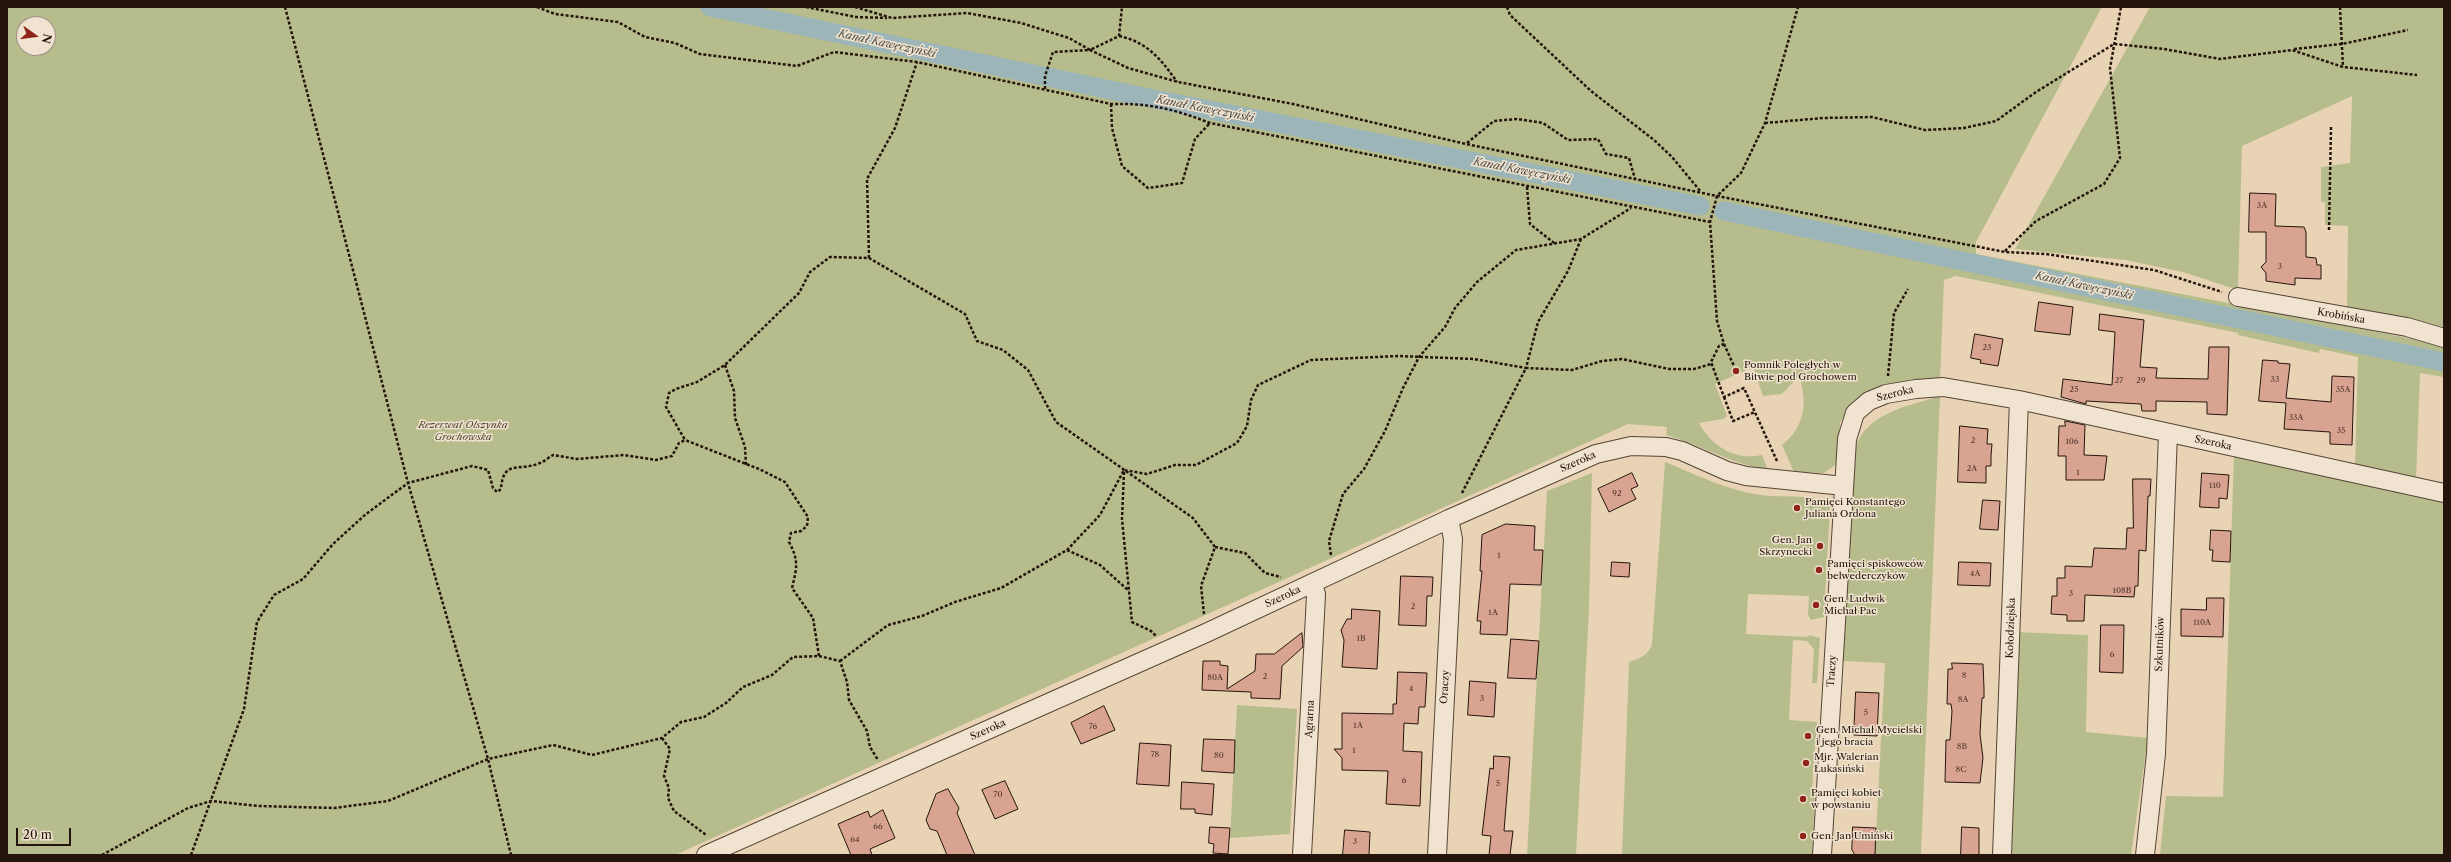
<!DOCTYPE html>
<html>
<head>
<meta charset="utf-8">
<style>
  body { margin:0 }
  #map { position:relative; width:2451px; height:862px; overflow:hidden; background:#e8d4b5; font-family:"Libre Caslon Text",serif }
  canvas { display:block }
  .frame { position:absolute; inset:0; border:8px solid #25140b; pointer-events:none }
  .north { position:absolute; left:16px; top:16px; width:40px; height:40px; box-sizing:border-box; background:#f0e3cf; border:1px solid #9f9081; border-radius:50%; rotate:104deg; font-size:11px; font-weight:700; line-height:16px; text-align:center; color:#25140b }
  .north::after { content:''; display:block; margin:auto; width:14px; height:18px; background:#8f2418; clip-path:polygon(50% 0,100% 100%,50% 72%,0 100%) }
  .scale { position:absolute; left:16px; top:828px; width:55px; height:18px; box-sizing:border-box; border:2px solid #25140b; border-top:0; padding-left:5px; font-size:12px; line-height:14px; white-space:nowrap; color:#25140b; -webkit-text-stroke:3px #f0e3cf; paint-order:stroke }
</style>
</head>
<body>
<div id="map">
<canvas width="2451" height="862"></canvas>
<div class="frame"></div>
<div class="north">N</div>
<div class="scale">20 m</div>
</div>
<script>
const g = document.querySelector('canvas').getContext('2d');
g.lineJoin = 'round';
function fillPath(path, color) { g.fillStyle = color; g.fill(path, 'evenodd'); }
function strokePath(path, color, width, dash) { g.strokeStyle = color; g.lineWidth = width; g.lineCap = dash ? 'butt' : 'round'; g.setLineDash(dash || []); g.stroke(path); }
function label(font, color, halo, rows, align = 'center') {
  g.font = font + ' "Libre Caslon Text",serif'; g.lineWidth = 3; g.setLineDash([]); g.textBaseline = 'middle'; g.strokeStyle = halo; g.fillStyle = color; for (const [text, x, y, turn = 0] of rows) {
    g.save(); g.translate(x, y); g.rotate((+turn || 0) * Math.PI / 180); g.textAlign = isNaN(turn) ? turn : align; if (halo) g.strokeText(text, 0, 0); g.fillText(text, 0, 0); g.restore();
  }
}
fillPath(new Path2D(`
  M7,7H2102L1976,242V254L2444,345V377L2420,373L2416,479L2355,466L2358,357L2320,349L2319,353L2238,335V333L1956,276L1944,280L1940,380L1856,402L1840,422L1838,461L1835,465L1824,473L1794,472L1782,445C1805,427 1808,402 1799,376L1782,394L1763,396L1753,367L1715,384L1727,416L1723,419L1699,423C1712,446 1734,461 1762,455L1768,470C1732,464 1701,445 1666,435L1667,427L1628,424L675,855H7ZM24,24H48V48H24Z
  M2150,7H2444V327L2347,309L2348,226L2325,225V202H2321V167L2350,163L2352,96L2242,146L2238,290L2183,272L2125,260L2015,249Z
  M1940,396L1921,855H1875L1885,663L1843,661L1854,453C1863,413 1906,407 1940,396Z
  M2234,453L2444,498V855H2160L2166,796L2223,797Z
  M1665,462C1699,476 1733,493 1770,496C1783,497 1826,494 1830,507L1824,617L1811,620L1808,615L1809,596L1748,594L1746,634L1808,637L1809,635L1820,638L1817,683H1812L1814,649L1807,641L1793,640L1789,720L1817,722L1812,789H1815L1812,855H1622L1629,662C1640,658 1648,656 1652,644Z
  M1592,473L1589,610L1576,855H1527L1547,491Z
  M2015,632L2088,635L2086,732L2148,738L2131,855H2007Z
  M1237,705L1297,709L1290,834L1230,838Z`), '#b7bc8c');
strokePath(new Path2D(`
  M710,7L1159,100L1700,206
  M1724,211L2444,362`), '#9cb5b9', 19);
const building = new Path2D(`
  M2250,193L2276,194L2275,226L2304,227L2306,232V257L2316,258L2317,265H2321V279L2295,278V285L2266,281V273L2261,267L2266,262V232H2249Z
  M2039,302L2073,307L2070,335L2035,331Z
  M2100,314L2144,320L2140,367L2157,368L2156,378L2208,379L2209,347H2229L2227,415L2207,414V402L2156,401V411H2142L2141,404L2086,401V404L2061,397L2063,379L2112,385L2115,332L2099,330Z
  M1975,334L2003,339L1998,366L1980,363L1981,360L1971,358Z
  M2263,360L2278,361V363L2290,364L2286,398L2331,402L2332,376L2354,377L2352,445L2330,444V432L2284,429L2286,403L2259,401Z
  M2065,421L2085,425L2084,455L2107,456L2104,480H2066V456H2058L2059,426H2065Z
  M1960,426L1988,429L1987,444H1992L1991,456V466H1986V483L1958,482Z
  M1632,473L1638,486L1631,489L1636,499L1609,512L1598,489Z
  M2202,473L2229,475L2227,499L2219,498V508L2200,507Z
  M2133,479H2151L2150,496H2148L2146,551L2139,550L2138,586H2135L2134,597L2085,595L2084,621H2067V615L2051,614L2052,596H2057V578H2065V566L2092,567L2094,548L2126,549L2127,528H2133Z
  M1983,500L2000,501L1998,530L1980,529Z
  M1506,524L1535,526L1534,550H1543L1541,585L1510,584L1507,635L1480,634L1481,621H1477L1482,571H1480L1482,535Z
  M2211,530L2231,531L2230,562L2212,561L2213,550H2210Z
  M1612,562L1630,563L1629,577L1611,576Z
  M1959,562L1991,563L1990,586L1958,585Z
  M1401,576L1433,577L1432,596H1427L1426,626L1399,625Z
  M2207,598H2224L2223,637L2181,636V609L2206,610Z
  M1352,609L1380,611L1377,669L1342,667L1344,640L1341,630L1347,619H1351Z
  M2101,625H2124L2123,673L2100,672Z
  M1302,633L1303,647L1282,666L1280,699L1251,698V692L1202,690L1203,661H1220V665L1228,666L1227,689L1255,671L1256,654H1274Z
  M1511,639L1539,641L1536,679L1508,678Z
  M1952,663L1983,664L1984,688V698H1982L1980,734L1983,758L1980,783L1945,782L1946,740H1950L1952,711L1951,704H1947L1948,669H1952Z
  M1398,672L1427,673L1425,707H1419L1418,724L1404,723L1403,751L1422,752L1420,806L1386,804L1388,771L1342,770V758L1334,749H1342V713L1393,714V704H1396Z
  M1470,681L1496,683L1494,717L1468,715Z
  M1856,692L1879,693L1877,736L1854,735Z
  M1104,706L1115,730L1081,744L1071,723Z
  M1204,739L1235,740L1234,773L1202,771Z
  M1140,743L1171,745L1169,786L1137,784Z
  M1494,756L1510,757L1504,831H1513L1510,855H1489L1491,836L1482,835L1490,768L1493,769Z
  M1005,781L1018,809L995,819L982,790Z
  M1182,782L1214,784L1212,815L1195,813V809H1181Z
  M948,789L959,808L957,813L975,855H947L937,831L930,829L926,820L936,794Z
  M883,810L895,838L870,849L872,855H851L838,824L868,811L870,817Z
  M1210,827L1230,828L1228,854L1213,853L1214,844L1209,843Z
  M1853,827L1876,828L1875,855H1855L1852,850Z
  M1962,827L1979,828V855H1961Z
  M1345,830L1370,832L1369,855H1343Z`);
fillPath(building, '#d9a392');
strokePath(building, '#25140b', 1);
const minor = new Path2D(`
  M2238,297L2407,327L2444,338
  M706,855L1206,633L1449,519L1596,454L1631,446L1666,447L1682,451L1727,471L1746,476L1844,486
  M1302,855L1315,615L1316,594L1312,583
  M1437,855L1453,539L1449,519
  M1822,855L1847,439L1855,413L1869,401L1886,394L1916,389L1943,387L2019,400L2444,493
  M2002,855L2019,400
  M2145,855L2156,754L2168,433`);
strokePath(minor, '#564436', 20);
strokePath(new Path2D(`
  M285,7L408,483L488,759L511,855
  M537,7L555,14L618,22L645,37L675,43L700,54L797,66L834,52L917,62L1111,104C1150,103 1174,109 1210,123L1710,222
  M806,7L856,17L887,18
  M855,7L892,18L967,13L1021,23L1069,38L1090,50L1119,36L1122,7
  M1507,7L1510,15L1591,91L1654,140L1672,157L1701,192
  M2340,7L2343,67
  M1119,36C1147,42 1161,59 1177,82
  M2294,49L2342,44L2408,30
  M1045,89V76L1053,52L1090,50L1128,68L1178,82L1293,104L1466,144L1717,196L2005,252L2046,254L2154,270L2222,292
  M1111,104L1112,128L1122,166L1148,188L1182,183L1195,139L1210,123
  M1765,123L1823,118L1872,117L1925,130L1964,128L1996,121L2036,92L2114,44L2164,49L2220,59L2292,50L2343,67L2417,75
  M1467,143L1494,121L1517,119L1543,123L1568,140L1598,139L1606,154L1629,158L1635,179
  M1527,187L1530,224L1554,243
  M2329,230L2331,127
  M2005,251L2036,221L2104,184L2120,158L2110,68L2121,7
  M869,258L867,179L895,128L917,62
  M1724,344L1734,366
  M725,365L734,391L735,418L745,447L746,465
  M1888,376L1894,313L1908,289
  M1724,397L1733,421L1755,412
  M1777,461L1744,388L1724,397L1711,362L1719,346L1724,344L1717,321L1710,222L1717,196L1741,173L1765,123L1798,7
  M1124,472L1122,519L1132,622L1151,631L1156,636
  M1462,493L1526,368L1572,370L1602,361L1622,359L1669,369H1694L1711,364
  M1215,547L1245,553L1265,573L1281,577
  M1067,550L1100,565L1129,591
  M1331,555L1329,541L1343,494L1364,469L1385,431L1403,388L1419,357L1445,327L1455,308L1477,282L1516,250L1581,239L1631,208
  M819,656L840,661L847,682L849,700L867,731L870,747L878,760
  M840,661L888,625L922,616L955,602L1001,588L1067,550L1100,515L1124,470L1147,474L1175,465H1196L1237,443L1247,426L1251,400L1258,385L1311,360L1398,356L1474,359L1526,368L1538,322L1568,271L1581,239
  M662,738L670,749L664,776L669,788L668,798L674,811L706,835
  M102,855L188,808L211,801L259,806L334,808L388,801L488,759L553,745L592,755L662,738L681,722L704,717L726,703L743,687L772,675L793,657L819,656L813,618L792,588C797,567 799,561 789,542L791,533L801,531L807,526L808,517L785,482L759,469L685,440
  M191,855L244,709L257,622L274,595L303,579L333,544L366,514L408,483L472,466L488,470L493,488L497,492L501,489C503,459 519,472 540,463C544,462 549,457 553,455L577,459L624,455L656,460L672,456L679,443L685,440L666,407L669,393L676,389L697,382L725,365L799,293L810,272L830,257L869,258L965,314L977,341L1003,350L1028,370L1056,422L1193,518L1215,547L1201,586L1204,614`), '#25140b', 2.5, [3, 2]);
strokePath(minor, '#f0e3cf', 18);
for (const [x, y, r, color] of [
  [1736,371,4,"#8f2418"],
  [1797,508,4,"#8f2418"],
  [1820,546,4,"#8f2418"],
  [1819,570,4,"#8f2418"],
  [1816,605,4,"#8f2418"],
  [1808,736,4,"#8f2418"],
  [1806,763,4,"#8f2418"],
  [1803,799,4,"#8f2418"],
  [1803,836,4,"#8f2418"]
]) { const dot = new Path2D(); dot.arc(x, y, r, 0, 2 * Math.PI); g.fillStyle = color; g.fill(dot); strokePath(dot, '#f0e3cf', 1.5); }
label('8px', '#52382d', null, [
  ["3A",2262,206],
  ["3",2280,267],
  ["23",1987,348],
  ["33",2275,380],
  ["27",2119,381],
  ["29",2141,381],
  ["25",2074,390],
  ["35A",2343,390],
  ["33A",2296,418],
  ["35",2341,431],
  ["2",1973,441],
  ["106",2072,442],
  ["2A",1972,469],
  ["1",2078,473],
  ["110",2215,486],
  ["92",1617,494],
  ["1",1499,556],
  ["4A",1975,574],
  ["108B",2122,591],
  ["3",2071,594],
  ["2",1413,607],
  ["1A",1493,613],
  ["110A",2202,623],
  ["1B",1361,639],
  ["6",2112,655],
  ["8",1964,676],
  ["2",1265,677],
  ["80A",1215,678],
  ["4",1411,689],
  ["3",1482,699],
  ["8A",1963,700],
  ["5",1866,713],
  ["1A",1358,726],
  ["76",1093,727],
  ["8B",1962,747],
  ["1",1354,751],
  ["78",1155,755],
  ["80",1219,756],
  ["8C",1961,770],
  ["6",1404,781],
  ["5",1498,784],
  ["70",998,795],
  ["66",878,827],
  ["64",855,840],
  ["3",1355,842]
]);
label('10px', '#25140b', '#f0e3cf', [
  ["Krobińska",2341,316,10],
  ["Szeroka",1895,394,-14],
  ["Szeroka",2213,443,12],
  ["Szeroka",1578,462,-24],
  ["Szeroka",1283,597,-25],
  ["Kołodziejska",2011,628,-88],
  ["Szkutników",2160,644,-88],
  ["Traczy",1832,671,-86],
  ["Oraczy",1445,687,-87],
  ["Agrarna",1310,719,-87],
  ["Szeroka",988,730,-24]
]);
label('10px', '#25140b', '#f0e3cf', [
  ["Pomnik Poległych w",1744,365],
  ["Bitwie pod Grochowem",1744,377],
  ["Pamięci Konstantego",1805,502],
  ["Juliana Ordona",1805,514],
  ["Gen. Jan",1812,540,"right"],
  ["Skrzynecki",1812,552,"right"],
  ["Pamięci spiskowców",1827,564],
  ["belwederczyków",1827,576],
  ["Gen. Ludwik",1824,599],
  ["Michał Pac",1824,611],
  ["Gen. Michał Mycielski",1816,730],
  ["i jego bracia",1816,742],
  ["Mjr. Walerian",1814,757],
  ["Łukasiński",1814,769],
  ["Pamięci kobiet",1811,793],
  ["w powstaniu",1811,805],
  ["Gen. Jan Umiński",1811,836]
], 'left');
label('italic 10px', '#514632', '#f0e3cf', [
  ["Rezerwat Olszynka",463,425],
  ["Grochowska",463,437]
]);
label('italic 11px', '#4f4c48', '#f0e3cf', [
  ["Kanał Kawęczyński",887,44,12],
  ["Kanał Kawęczyński",1205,109,11],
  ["Kanał Kawęczyński",1522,171,11],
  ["Kanał Kawęczyński",2084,286,12]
]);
</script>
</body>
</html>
